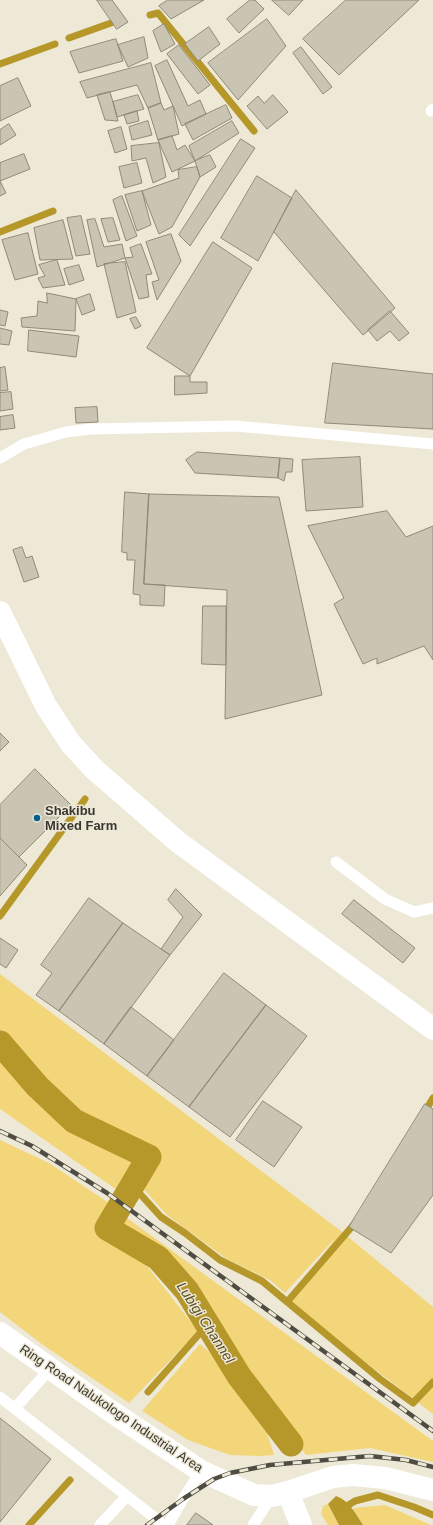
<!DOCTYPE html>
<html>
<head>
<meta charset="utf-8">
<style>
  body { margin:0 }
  canvas { display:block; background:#eee8d6 }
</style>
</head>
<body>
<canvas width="433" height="1525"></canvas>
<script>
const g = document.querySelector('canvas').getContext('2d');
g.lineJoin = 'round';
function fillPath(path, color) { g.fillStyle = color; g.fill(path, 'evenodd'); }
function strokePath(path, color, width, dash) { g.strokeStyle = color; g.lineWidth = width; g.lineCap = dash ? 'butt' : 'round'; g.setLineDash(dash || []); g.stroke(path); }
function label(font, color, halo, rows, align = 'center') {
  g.font = font + ' Helvetica,sans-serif'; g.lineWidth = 3; g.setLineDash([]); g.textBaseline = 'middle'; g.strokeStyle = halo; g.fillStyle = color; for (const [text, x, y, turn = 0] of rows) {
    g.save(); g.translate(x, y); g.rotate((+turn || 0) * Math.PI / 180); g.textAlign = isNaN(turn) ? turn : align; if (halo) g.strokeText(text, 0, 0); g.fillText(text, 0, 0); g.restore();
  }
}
fillPath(new Path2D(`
  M0,974L341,1231L433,1307V1414L287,1302L337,1236L285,1293L270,1280L227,1259L167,1215L139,1184L154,1154L76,1114L43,1082L0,1034Z
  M0,1050L66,1121L139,1158L120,1192L0,1109Z
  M0,1140L49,1163L109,1203L96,1226L143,1261L198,1331L129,1403L43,1345L0,1312Z
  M127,1218L433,1441V1462L370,1448L306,1455L171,1262L140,1238L119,1227Z
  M200,1344L222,1363L263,1420L274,1455L260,1456L230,1455L188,1440L142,1411Z
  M328,1504L339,1525H328L321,1514L323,1506Z
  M385,1505L431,1525H363L353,1508Z`), '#f3d679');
fillPath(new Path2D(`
  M336,1496C349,1500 356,1514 363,1525H339L328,1504Z`), '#b6972a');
strokePath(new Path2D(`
  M150,15L158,13L254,131
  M69,38L111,23
  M0,64L55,44
  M0,232L53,211
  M0,916L85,799
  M424,1113L433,1098
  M132,1185L161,1217L185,1233L220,1260L262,1281L380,1379L413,1403L433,1382
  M287,1302L356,1222
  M148,1392L208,1324
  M342,1509L355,1501L378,1495L414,1507L433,1515
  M29,1525L70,1480`), '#b6972a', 7);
strokePath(new Path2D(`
  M0,1043L37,1086L74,1121L149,1157L107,1228L158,1258L187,1291L239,1376L291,1444`), '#b6972a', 25);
const building = new Path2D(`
  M97,0H112L128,22L117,29Z
  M168,0H204L171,19L159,6Z
  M250,0H255L264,9L239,33L227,19Z
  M272,0H303L289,15Z
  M346,0H419L339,75L303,39Z
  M267,19L286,46L238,100L208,63Z
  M164,24L175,44L161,52L153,31Z
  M209,27L220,44L198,61L185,44Z
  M144,37L148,58L128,67L118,45Z
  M116,39L123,61L79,73L70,52Z
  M179,45L210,85L198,94L167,54Z
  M301,47L332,87L323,94L293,53Z
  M167,60L188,106L200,100L206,114L182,126L155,66Z
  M151,63L161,103L148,108L137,85L87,98L80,82Z
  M18,78L31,106L0,121V86Z
  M110,92L113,102L118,121L105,120L97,95Z
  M138,95L144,109L117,117L113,102Z
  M273,95L288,112L267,129L247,106L258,96L264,103Z
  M161,103L164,110L173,106L179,134L158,140L148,108Z
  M226,105L232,118L193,140L185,124Z
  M137,111L139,121L127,124L124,115Z
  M148,121L152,135L132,140L129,127Z
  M232,121L239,133L195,161L189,146Z
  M9,124L16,135L0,145V130Z
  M121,127L127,149L115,153L108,131Z
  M172,136L177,150L185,145L195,161L172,172L158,140Z
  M241,139L255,148L190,246L179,235Z
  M159,143L166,177L153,183L146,158L132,161L131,146Z
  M24,154L30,169L0,181V163Z
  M210,155L216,167L200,177L195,161Z
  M137,163L142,183L124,188L119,167Z
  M197,167L200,177L172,227L159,234L142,191L179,178L178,170Z
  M257,176L292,198L258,261L221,238Z
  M0,181L6,193L0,196Z
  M296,190L395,308L363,335L274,232Z
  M142,191L151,225L137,231L125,195Z
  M122,196L137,236L126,241L113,200Z
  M81,216L90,254L76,256L67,218Z
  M113,218L120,240L108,242L101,219Z
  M95,219L104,247L122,244L125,258L97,267L87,220Z
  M63,220L73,259L40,260L34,228Z
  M28,233L38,274L15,280L2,240Z
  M171,234L181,261L157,300L152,282L159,280L146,242Z
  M213,242L252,268L190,376L147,348Z
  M141,244L152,274L146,275L149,297L139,299L125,258L133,257L130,248Z
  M57,260L65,285L43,288L38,278L45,276L39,265Z
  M125,262L136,312L117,318L104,264Z
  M79,265L84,280L69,285L64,269Z
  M47,293L76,299L75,331L22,327L21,318L37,316L38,301L47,303Z
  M90,294L95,310L82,315L76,299Z
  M0,310L8,312L5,326L0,325Z
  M390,311L409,333L399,341L390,331L377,341L368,330Z
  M136,317L141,326L135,329L130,319Z
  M0,328L12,331L9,345L0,344Z
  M29,330L79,336L76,357L28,351Z
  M333,363L433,374V429L325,423Z
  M5,367L8,390L0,391V368Z
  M175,376H190V382H207V393L175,395Z
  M11,392L13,409L0,411V393Z
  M97,407L98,422L76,423L75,408Z
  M13,415L15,428L0,430V417Z
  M197,452L280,458L278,478L195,473L186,460Z
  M360,457L363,507L306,511L302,460Z
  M280,458L293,459L292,472H286L284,481L278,478Z
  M125,492L149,494L144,584L165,585L164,606L140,605V595L133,594L135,560H127V553L122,552Z
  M149,494L279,497L322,695L225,719L227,590L144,584Z
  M387,511L406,537L433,526V660L424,646L377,664V658L363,664L334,604L344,598L308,526Z
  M22,547L26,558L32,556L39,577L24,582L13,550Z
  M203,606H226V665L202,664Z
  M0,733L9,742L0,751Z
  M35,769L71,805L19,857L0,838V805Z
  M0,838L27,865L0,896Z
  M176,889L202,915L170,955L161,949L183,917L168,900Z
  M89,898L123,923L59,1011L36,995L52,973L41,965Z
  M354,900L415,948L403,963L342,914Z
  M123,923L170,955L104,1044L59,1011Z
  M0,938L18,950L6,968L0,964Z
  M224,973L266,1005L189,1107L147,1076Z
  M266,1005L307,1036L230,1137L189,1107Z
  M131,1007L174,1040L147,1076L104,1044Z
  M263,1101L302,1127L274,1167L236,1140Z
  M425,1104L433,1109V1195L391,1253L349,1227Z
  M0,1418L51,1459L0,1522Z
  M196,1513L213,1525H187Z`);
fillPath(building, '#cac4b3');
strokePath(building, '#8f8a79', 1);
strokePath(new Path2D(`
  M431,111L433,109
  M0,458L24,444L66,432L90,429L236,426L433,444
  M336,862L385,899L414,912L433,908
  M0,1397L127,1496
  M15,1408L50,1369
  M100,1525L127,1496L164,1525
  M168,1525L183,1499L201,1471
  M253,1525L272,1496`), '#fff', 11);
strokePath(new Path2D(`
  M0,612L46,706L71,744L95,770L178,842L433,1029
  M0,1333L109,1410L201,1471L254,1495L272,1496L288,1492L333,1477L353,1475L385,1478L433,1490
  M288,1492L301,1525`), '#fff', 22);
const rail = new Path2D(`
  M0,1131L32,1146L107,1193L433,1431
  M147,1525L183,1499L214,1479L230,1473L270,1465L370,1456L406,1460L433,1467`);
strokePath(rail, '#4e4c43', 4.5);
strokePath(rail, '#eee8d6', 3, [9]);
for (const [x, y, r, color] of [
  [37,818,4,"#045e8f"]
]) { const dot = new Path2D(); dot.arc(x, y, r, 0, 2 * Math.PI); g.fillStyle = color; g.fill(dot); strokePath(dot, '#eee8d6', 1.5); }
label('bold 13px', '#393730', '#eee8d6', [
  ["Shakibu",45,811],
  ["Mixed Farm",45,826]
], 'left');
label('13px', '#393730', '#eee8d6', [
  ["Ring Road Nalukologo Industrial Area",111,1409,34]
]);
label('italic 14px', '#5a4d23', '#eee8d6', [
  ["Lubigi Channel",205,1323,57]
]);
</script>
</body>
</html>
